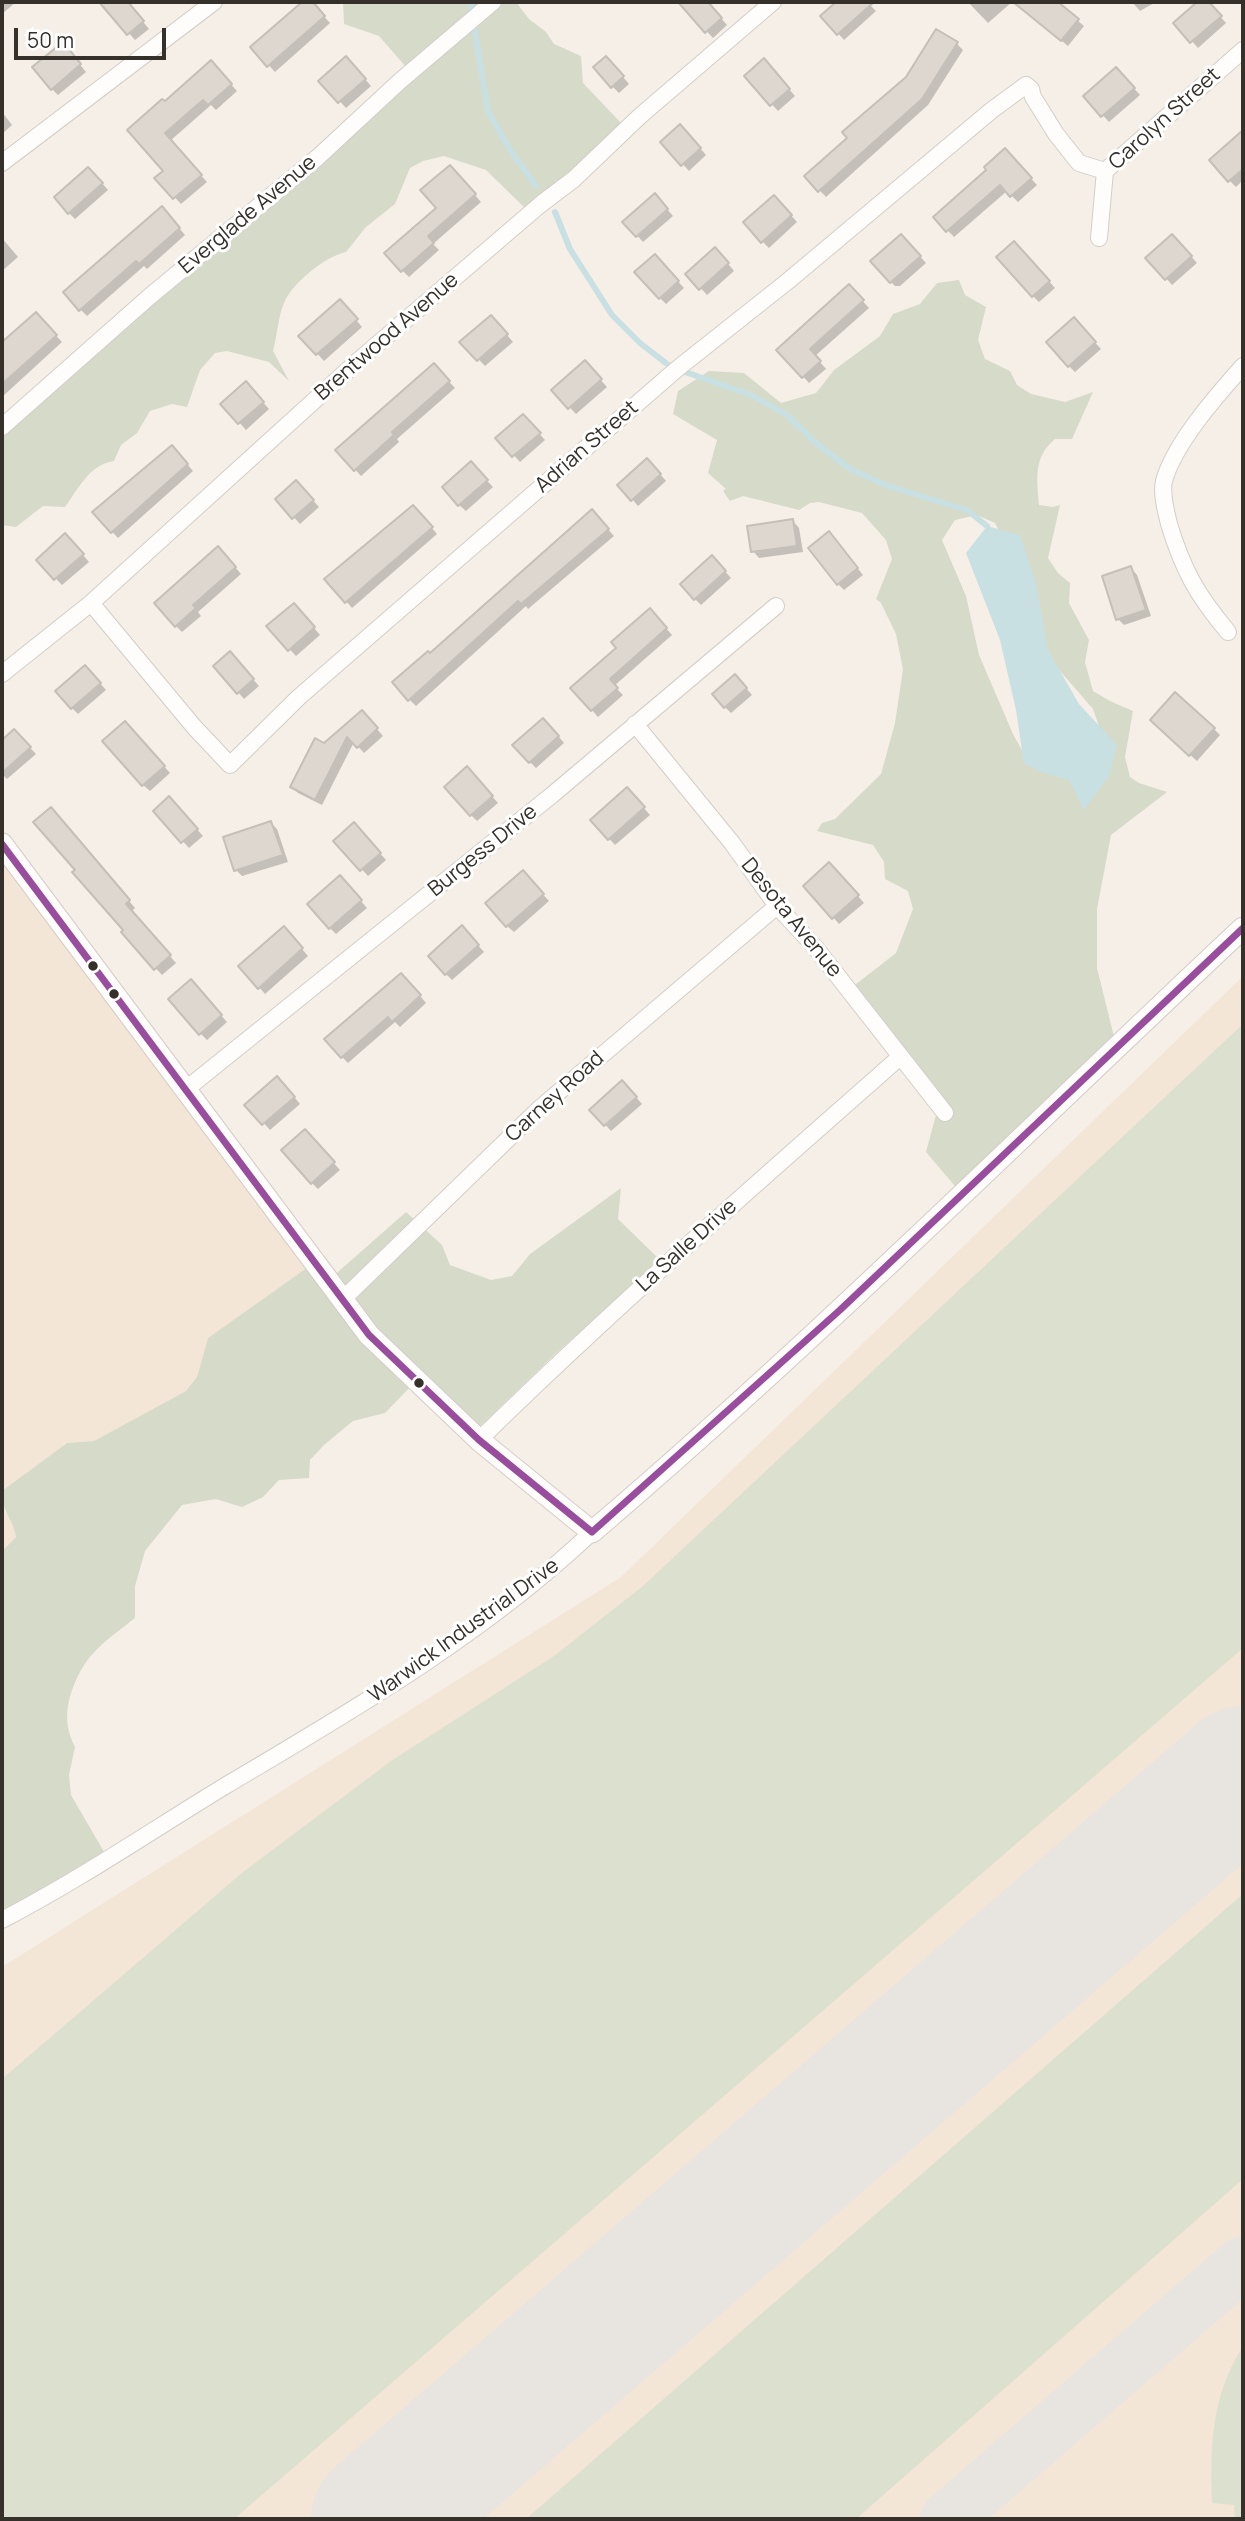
<!DOCTYPE html>
<html>
<head>
<meta charset="utf-8">
<style>
  body { margin:0 }
  #map { position:relative; width:1245px; height:2521px; overflow:hidden; background:#f6efe7; font-family:Manrope,sans-serif }
  canvas { display:block }
  .frame { position:absolute; inset:0; border:4px solid #35302a; pointer-events:none }
  .scale { position:absolute; left:14px; top:28px; width:152px; height:32px; box-sizing:border-box; border:4px solid #35302a; border-top:0; padding-left:9px; font-size:21px; line-height:24px; white-space:nowrap; color:#35302a; -webkit-text-stroke:5px #fff; paint-order:stroke }
</style>
</head>
<body>
<div id="map">
<canvas width="1245" height="2521"></canvas>
<div class="frame"></div>
<div class="scale">50 m</div>
</div>
<script>
const g = document.querySelector('canvas').getContext('2d');
g.lineJoin = 'round';
function fillPath(path, color) { g.fillStyle = color; g.fill(path, 'evenodd'); }
function strokePath(path, color, width, dash) { g.strokeStyle = color; g.lineWidth = width; g.lineCap = dash ? 'butt' : 'round'; g.setLineDash(dash || []); g.stroke(path); }
function label(font, color, halo, rows, align = 'center') {
  g.font = font + ' Manrope,sans-serif'; g.lineWidth = 6; g.setLineDash([]); g.textBaseline = 'middle'; g.strokeStyle = halo; g.fillStyle = color; for (const [text, x, y, turn = 0] of rows) {
    g.save(); g.translate(x, y); g.rotate((+turn || 0) * Math.PI / 180); g.textAlign = isNaN(turn) ? turn : align; if (halo) g.strokeText(text, 0, 0); g.fillText(text, 0, 0); g.restore();
  }
}
fillPath(new Path2D(`
  M2,846L308,1267L208,1338L197,1377L186,1391L94,1441L67,1443L2,1492Z
  M1243,976V2519H2V1967L621,1577Z
  M2,1507L14,1524L16,1537L2,1551Z`), '#f3e6d7');
fillPath(new Path2D(`
  M1243,1024V1648L234,2519H2V2079L243,1872L391,1761L554,1656L643,1586Z
  M1243,1894V2179L856,2519H526Z
  M1243,2347V2519H1235L1234,2505L1212,2503C1210,2448 1211,2395 1243,2347Z`), '#dce0cf');
fillPath(new Path2D(`
  M343,2H516L529,19L546,32L554,44L581,56L583,83L623,125L528,211L486,170L444,156L423,161L410,168L395,204L366,227L346,252C326,256 292,283 284,303C278,317 277,336 273,351L289,381L269,362L227,351L215,353L200,370L187,407L172,404L150,411L137,433L121,445L114,461C89,465 79,488 65,507L43,506L16,527L2,525V427L306,167L406,67L379,36L344,24Z
  M959,280L965,295L986,307L978,340L985,359L1010,371L1017,385L1031,394L1065,402L1093,392L1072,439H1055C1033,457 1037,479 1039,505L1053,507L1060,505L1048,558L1058,573L1070,583L1069,603L1089,640L1085,662L1093,691L1110,701L1133,711L1125,757L1130,777L1139,783L1167,792L1111,835L1097,909V968L1116,1045L960,1192L926,1152L939,1104L851,988L896,953L913,909L908,891L885,879L884,862L873,845L817,831L822,823L835,819L881,774L895,723L903,669L896,634L881,603L876,599L892,559L886,540L862,513L819,502L810,503L799,510L743,496L730,501L723,491L726,489L708,473L717,440L673,414L678,391L709,371L744,373L781,403L816,393L834,370L880,336L893,314L920,304L937,283ZM977,515L995,523L1016,565L1049,655L1054,664L1093,709L1100,729L1029,763L1013,734L979,655L966,596L942,540L955,520Z
  M621,1188L618,1219L658,1258L654,1267L554,1355L475,1431L417,1380L385,1413L353,1421L324,1445L310,1460L309,1478L279,1480L263,1497L242,1507L216,1499L182,1505L145,1551L135,1586V1618C105,1642 86,1652 72,1690C65,1711 65,1728 75,1747L69,1775L71,1795L107,1857L2,1921V1551L16,1537C13,1517 2,1514 2,1491L67,1443L94,1441L186,1391L197,1377L208,1338L308,1267L330,1279L406,1212L442,1245L450,1265L491,1280L512,1276L530,1254Z`), '#d6dac8');
fillPath(new Path2D(`
  M987,526L1020,535L1036,583L1048,650L1079,704L1117,745L1109,776L1084,810L1069,780L1047,774L1024,764L1016,710L1000,640L966,553Z`), '#c8e0e2');
fillPath(new Path2D(`
  M2,2H16L2,14Z
  M109,2H127L149,29L135,40L105,6Z
  M304,2H311L330,23L275,72L252,47Z
  M680,2H707L727,25L713,38Z
  M839,2H867L876,11L844,40L823,16Z
  M968,2H1012L988,23Z
  M1014,2H1031L1033,4L1035,2H1055L1084,26L1068,46Z
  M1132,2H1156L1140,11Z
  M1200,2H1207L1226,23L1198,48L1176,23Z
  M957,44L963,50L928,105L826,197L806,176Z
  M69,51L86,72L58,95L52,89Z
  M612,64L629,84L619,93L612,86Z
  M353,65L371,86L346,108L321,81Z
  M770,67L795,96L778,111L746,76Z
  M217,69L237,91L216,110L211,105L170,141L207,182L181,204L157,178L165,171V104Z
  M1122,75L1140,95L1109,122L1085,96Z
  M2,112L12,125L2,134Z
  M687,133L706,155L689,171L663,142Z
  M1238,137L1243,142V180L1236,187L1230,181Z
  M1011,157L1037,185L1018,202L1007,191L954,237L935,217Z
  M456,173L481,202L433,244L439,250L409,277L402,270Z
  M95,175L108,190L75,219L69,213Z
  M661,202L673,216L643,242L625,222Z
  M780,203L797,222L769,248L762,241Z
  M168,215L185,235L147,269L144,266L87,316L80,309Z
  M2,238L18,257L2,271Z
  M907,242L926,263L900,286H895L888,279Z
  M1179,242L1197,263L1172,285L1166,278Z
  M1020,249L1055,288L1039,302L1033,296Z
  M722,256L734,271L707,295L688,274Z
  M661,263L684,288L666,304L660,298Z
  M849,286L869,308L815,356L826,369L809,383L779,350Z
  M346,308L362,327L324,361L301,336Z
  M36,314L62,342L2,397V354L7,350L2,344Z
  M497,323L513,342L485,366L462,342Z
  M1080,326L1101,349L1075,372L1069,366Z
  M591,369L607,387L576,414L553,390Z
  M440,372L455,388L397,439L399,442L361,476L337,450Z
  M252,390L269,409L246,430L223,404Z
  M523,416L545,440L520,462L498,438Z
  M178,453L193,471L118,538L94,512Z
  M471,464L493,487L466,511L459,505Z
  M653,466L666,481L638,506L632,499Z
  M303,489L319,507L300,524L277,499Z
  M419,513L437,534L352,608L346,601Z
  M598,518L614,536L528,609L526,606L416,706L409,699L430,656Z
  M793,521L799,528L803,552L759,558L753,551Z
  M835,540L863,575L844,590L838,584Z
  M72,542L89,562L62,585L38,560Z
  M224,554L241,574L198,612L201,616L182,632L176,626Z
  M718,564L731,578L701,605L695,599Z
  M1131,568L1137,575L1151,616L1124,625L1118,619Z
  M300,611L320,635L296,656L269,627Z
  M656,617L672,635L614,686L623,695L598,717L573,688Z
  M236,660L259,686L244,699L238,692Z
  M91,673L106,690L78,714L72,708Z
  M741,682L752,695L731,713L725,707Z
  M362,712L383,736L364,753L354,742L322,805L298,793L292,787L324,745Z
  M550,726L564,743L536,768L530,762Z
  M1158,726L1214,729L1220,735L1197,761Z
  M131,729L170,773L150,791L143,785Z
  M14,731L36,754L7,779L2,774V742Z
  M473,775L498,803L477,821L471,815Z
  M633,796L650,815L615,845L592,820Z
  M175,805L203,836L189,848L155,811Z
  M57,815L135,908L131,912L176,963L162,975L123,932L126,930L77,870Z
  M271,823L277,829L288,862L242,876L236,870Z
  M360,831L386,860L368,876L336,841Z
  M836,871L864,903L839,924L833,917Z
  M529,879L549,901L514,932L507,926Z
  M346,884L367,908L336,934L330,928Z
  M468,934L484,952L452,980L446,974Z
  M290,935L308,956L265,994L259,987Z
  M408,981L426,1003L400,1027L395,1022L348,1063L342,1057Z
  M197,988L227,1022L207,1040L201,1034Z
  M283,1084L300,1104L270,1130L247,1105Z
  M629,1089L642,1104L611,1131L592,1110Z
  M311,1138L340,1170L318,1189L312,1183Z`), '#0003');
strokePath(new Path2D(`
  M470,2L488,111L508,147L536,186
  M555,212L570,249L612,315L640,343L671,367L751,395L787,415L816,443L850,469L888,486L967,510L987,526`), '#c8e0e2', 6);
strokePath(new Path2D(`
  M947,2519L1243,2263`), '#e8e4df', 54);
strokePath(new Path2D(`
  M379,2519L1243,1774`), '#e8e4df', 136);
const building = new Path2D(`
  M99,2H128L144,21L127,35Z
  M302,2H313L325,16L267,67L250,47Z
  M678,2H708L722,18L705,33Z
  M836,2H874L837,35L820,16Z
  M1013,2H1058L1079,19L1061,41Z
  M1197,2H1209L1222,16L1190,43L1173,23Z
  M936,29L958,42L922,99L818,192L804,176L847,138L842,132L906,77Z
  M63,42L81,64L51,90L32,67Z
  M346,56L366,79L338,103L318,81Z
  M606,56L624,76L611,88L593,67Z
  M764,58L790,89L770,106L744,76Z
  M211,60L232,84L208,105L203,100L165,133L202,175L173,199L154,178L163,171L127,130L162,99L165,101Z
  M1116,67L1135,88L1101,117L1083,96Z
  M680,124L701,148L681,166L660,142Z
  M1243,130V169L1228,182L1209,160Z
  M1005,148L1032,178L1010,197L1000,185L946,232L933,217L986,170L984,167Z
  M450,165L476,194L428,236L434,243L401,272L384,253L436,208L420,190Z
  M88,167L103,183L68,214L54,197Z
  M655,193L668,209L636,237L622,222Z
  M774,195L792,215L761,243L743,222Z
  M162,206L180,228L139,264L136,261L79,311L63,292Z
  M901,234L921,256L890,283L870,261Z
  M1172,234L1192,256L1165,280L1145,258Z
  M1014,241L1050,281L1032,297L996,257Z
  M715,247L729,263L699,290L685,274Z
  M655,254L679,281L659,299L634,272Z
  M849,284L864,300L810,349L821,361L802,378L776,350Z
  M340,299L358,319L316,355L298,336Z
  M36,312L57,335L2,384V342Z
  M491,315L508,334L477,361L459,342Z
  M1074,317L1096,342L1068,367L1046,342Z
  M585,360L602,379L568,409L551,390Z
  M434,363L450,381L392,432L394,435L354,471L335,450Z
  M246,381L264,402L238,424L220,404Z
  M523,414L541,433L512,457L495,438Z
  M172,445L188,464L111,533L92,512Z
  M647,458L661,474L631,501L617,485Z
  M471,461L488,480L458,506L442,487Z
  M296,480L314,500L292,519L275,499Z
  M413,505L433,527L345,603L324,579Z
  M592,509L609,529L521,604L518,601L408,701L392,682L428,651L430,653Z
  M793,519L797,546L751,552L747,526Z
  M829,531L858,568L837,585L808,548Z
  M65,533L84,554L54,580L36,560Z
  M218,546L236,567L193,605L196,608L175,627L154,603Z
  M712,555L726,571L694,600L680,584Z
  M1131,566L1146,610L1116,620L1102,576Z
  M294,603L315,627L288,651L266,626Z
  M650,608L667,628L610,679L618,688L591,711L570,688L616,648L611,642Z
  M230,651L254,679L237,694L213,666Z
  M85,665L101,683L71,709L55,691Z
  M735,674L747,688L724,708L712,694Z
  M1175,692L1215,728L1189,756L1150,720Z
  M362,710L378,728L357,748L347,737L315,800L290,787L315,738L324,743Z
  M543,718L559,736L529,763L512,745Z
  M125,721L165,766L142,786L102,741Z
  M14,729L31,747L2,773V740Z
  M467,766L493,796L470,816L444,787Z
  M627,787L645,807L608,840L590,820Z
  M169,796L198,829L181,843L153,811Z
  M51,807L130,900L126,904L171,955L154,970L121,932L123,930L72,872L75,870L33,822Z
  M271,821L283,855L234,871L223,837Z
  M354,822L381,853L360,871L333,841Z
  M829,862L859,895L832,919L803,886Z
  M523,870L544,894L506,927L485,903Z
  M340,875L362,900L329,929L307,904Z
  M462,925L479,945L445,975L428,956Z
  M284,926L303,948L258,989L238,966Z
  M401,973L421,995L392,1022L388,1017L341,1058L324,1039Z
  M191,979L222,1015L199,1035L168,999Z
  M277,1076L295,1097L262,1125L244,1105Z
  M622,1080L637,1097L604,1126L589,1110Z
  M305,1129L335,1162L311,1184L281,1150Z`);
fillPath(building, '#ded7cf');
strokePath(building, '#c4bfb8', 2);
const minor = new Path2D(`
  M2,163L214,2
  M1099,238L1105,171L1243,50
  M2,427L149,297L318,157L400,81L493,2
  M91,603L195,728L230,765L299,697L677,369L788,281L992,110L1026,85L1031,89L1033,97L1056,134L1079,163L1105,171
  M1228,632C1197,595 1183,570 1169,524C1166,511 1161,494 1164,481C1174,444 1217,395 1243,366
  M2,674L91,603L359,360L541,204L574,179L640,116L773,2
  M635,724L732,843L777,906L815,947L945,1113
  M185,1090L552,795L776,606
  M342,1300L540,1108L777,906
  M479,1440C615,1307 758,1182 900,1057
  M2,1920C79,1880 151,1831 225,1786C353,1710 483,1635 592,1532`);
const tertiary = new Path2D(`
  M2,844L369,1335L479,1440L592,1532C817,1340 1027,1130 1243,928`);
strokePath(minor, '#d3cdc7', 18);
strokePath(tertiary, '#d3cdc7', 23);
strokePath(minor, '#fefdfb', 16);
strokePath(tertiary, '#fefdfb', 21);
strokePath(new Path2D(`
  M2,844L369,1335L479,1440L592,1532
  M592,1532L840,1310L1243,928`), '#994d9d', 7);
for (const [x, y, r, color] of [
  [93,966,6,"#35302a"],
  [114,994,6,"#35302a"],
  [419,1383,6,"#35302a"]
]) { const dot = new Path2D(); dot.arc(x, y, r, 0, 2 * Math.PI); g.fillStyle = color; g.fill(dot); strokePath(dot, '#fff', 2.5); }
label('21px', '#35302a', '#fff', [
  ["Carolyn Street",1165,119,-42],
  ["Everglade Avenue",248,215,-40],
  ["Brentwood Avenue",387,337,-41],
  ["Adrian Street",587,447,-41],
  ["Burgess Drive",483,851,-39],
  ["Desota Avenue",791,918,51],
  ["Carney Road",555,1097,-42],
  ["La Salle Drive",687,1246,-42],
  ["Warwick Industrial Drive",464,1631,-36]
]);
</script>
</body>
</html>
